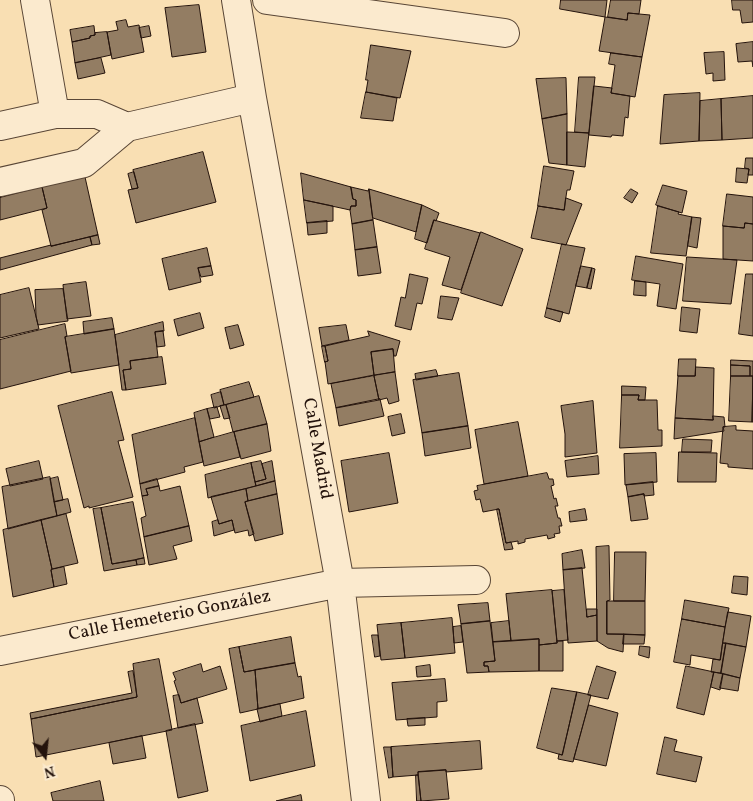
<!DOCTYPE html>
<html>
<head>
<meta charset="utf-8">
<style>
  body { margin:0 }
  #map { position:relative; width:753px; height:801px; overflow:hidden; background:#f9dfb3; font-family:Vollkorn,serif }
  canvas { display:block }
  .north { position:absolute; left:20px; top:731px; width:50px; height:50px; -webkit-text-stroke:4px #fbeace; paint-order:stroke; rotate:164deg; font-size:14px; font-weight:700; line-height:20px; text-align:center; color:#24130c }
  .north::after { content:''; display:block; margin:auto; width:18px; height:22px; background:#24130c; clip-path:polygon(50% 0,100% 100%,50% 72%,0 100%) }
</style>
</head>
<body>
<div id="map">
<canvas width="753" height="801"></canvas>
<div class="north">N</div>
</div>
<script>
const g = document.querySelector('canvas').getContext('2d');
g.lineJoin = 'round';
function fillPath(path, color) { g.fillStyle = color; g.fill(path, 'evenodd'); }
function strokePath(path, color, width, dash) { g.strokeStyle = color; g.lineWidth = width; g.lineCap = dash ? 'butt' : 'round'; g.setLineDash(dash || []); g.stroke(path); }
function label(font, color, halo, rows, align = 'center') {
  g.font = font + ' Vollkorn,serif'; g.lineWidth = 4; g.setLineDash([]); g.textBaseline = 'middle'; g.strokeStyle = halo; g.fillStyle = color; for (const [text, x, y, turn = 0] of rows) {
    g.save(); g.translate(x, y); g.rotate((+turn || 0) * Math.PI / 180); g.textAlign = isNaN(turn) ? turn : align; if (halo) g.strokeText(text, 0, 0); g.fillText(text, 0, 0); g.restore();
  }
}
const building = new Path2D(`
  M561,0H607L605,17L560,9Z
  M611,0H641L639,14L628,13L627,20L608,17Z
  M732,0H753V22L742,23L740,10H733Z
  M199,5L206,52L172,57L165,8Z
  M628,13L650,15L642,57L599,51L605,17L627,20Z
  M126,20L128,27L139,25L144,52L112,59L107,32L118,30L116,22Z
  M94,26L95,35L90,36V38L72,42L70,30Z
  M149,26L151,36L141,38L139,28Z
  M107,32L111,55L75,63L72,42L90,38V36L95,35V33Z
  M753,42V67L752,61L738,62L736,44Z
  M371,45L411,51L400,98L366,92L368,80H366Z
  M724,52L725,80L713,81V73L706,74L704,53Z
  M611,53L642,57L635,97L611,93L615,65L609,64Z
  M101,58L105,73L78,79L75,63Z
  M579,77H595L589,133L575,132Z
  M566,78L567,114L542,119L536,79Z
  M594,86L612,88L611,93L630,96L628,118L625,117L623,136L612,135L611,137L589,135Z
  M366,92L397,98L393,121L361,118Z
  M700,93L699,141L660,144L664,95Z
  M753,96V138L722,140L721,99Z
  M721,99L722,140L699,141L700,101Z
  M567,114V165L549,163L542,119Z
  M567,132L589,133L585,167L567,165Z
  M203,152L216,202L136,223L128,190L138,188L133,170Z
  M746,158H753V175H748L749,169L745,168Z
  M544,166L574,171L570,190H567L564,210L538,206Z
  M737,168L749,169L747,183L736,182Z
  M134,172L138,188L132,189L128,174Z
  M301,173L351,187L353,199L356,200V206H351L350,210L304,200Z
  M85,177L98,235L51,246L42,210L47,208L42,187Z
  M663,185L687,191L682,213L656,205Z
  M42,187L47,208L0,220V198Z
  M351,187L368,191L369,189L373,220L352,224L350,210L351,206H356V200L353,199Z
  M369,189L422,205L416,232L373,218Z
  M631,189L638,193L632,203L624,198Z
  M727,194L753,197V224L745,223L744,228L723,226Z
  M566,198L582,204L566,245L531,238L538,206L564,210Z
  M304,200L333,206V221L307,223Z
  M422,205L439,213L436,221L434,220L427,243L415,239Z
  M658,206L679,212L678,214L692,217L686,256L651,253Z
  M692,217L701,218L697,248L688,246Z
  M373,220L377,247L355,250L352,224Z
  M434,220L480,233L461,290L442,285L450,257L425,249Z
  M327,221V233L308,235L307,223Z
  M745,223L753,224V261L723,259V226L744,228Z
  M481,232L523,249L502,306L461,293Z
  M98,235L100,244L92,245L90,237Z
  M90,237L92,245L0,270V258L51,245V246Z
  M562,244L585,248L569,314L547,308Z
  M377,247L381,273L358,276L355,250Z
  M207,248L211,266L198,268L201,282L169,290L162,259Z
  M636,256L683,264L676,309L657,306L660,284L632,280Z
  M687,257L737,260L731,304L683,301Z
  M211,266L213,275L201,277L198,268Z
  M581,266L592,268L587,288L576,286Z
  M592,268L595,269L591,289L587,288Z
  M410,274L428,278L422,304L417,303L411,330L395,326L401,297L405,298Z
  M746,274H753V336L739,334Z
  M635,281L646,282V296L634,295Z
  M86,282L91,316L67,319L63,285Z
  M29,288L39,329L0,338V295Z
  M63,289L68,321L38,325L36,316L35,290Z
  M441,296L459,298L452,320L438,318Z
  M682,307L700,309L697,333L680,331Z
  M547,308L563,312L560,322L545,317Z
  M200,313L204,328L178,336L174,320Z
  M112,318L114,329L84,334L83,322Z
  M163,322L164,331L155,332L158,357L130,361L131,369L123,370L126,390H122L115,335Z
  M65,324L67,336L65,337L71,371L0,389V340Z
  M238,325L244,345L230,349L225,328Z
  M346,325L349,340L322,346L319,328Z
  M114,329L119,365L71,373L65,337Z
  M163,331L165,346L157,347L155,332Z
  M368,331L400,341L396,356H394L393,349L371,352L374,375L328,384L325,362L328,361L325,346L369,336Z
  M322,346H325L328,361L325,362Z
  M393,349L395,372L374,375L371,352Z
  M162,357L166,384L126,390L123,370L131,369L130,361Z
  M679,359H696L695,376H678Z
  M731,360L753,361V422H752L753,376H750V366L731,365Z
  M731,365L750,366V376H731Z
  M696,367L714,368L713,420L675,418L678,376H695Z
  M436,370L438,376L416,380L415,374Z
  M395,372L399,401L389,404L387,398L379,400L374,376Z
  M459,373L468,426L422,433L413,380Z
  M374,376L379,400L336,408L331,384Z
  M731,376H753L752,422L729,421Z
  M249,382L254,397L224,405L220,390Z
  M622,386L646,387L645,400H638L639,395H622Z
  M112,392L124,440L118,441L133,497L89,508V506L84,508L58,406Z
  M221,392L224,405L214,408L211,395Z
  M622,395H639L638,400H657L658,430H662V446L620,448Z
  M259,396L267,424L233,432L226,405Z
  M380,399L384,416L339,426L336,408Z
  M593,401L597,453L565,457V434L561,406Z
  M226,405L230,418L224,419L220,406Z
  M217,407L220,417L210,419L207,409Z
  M207,409L214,437L199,442L194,413Z
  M401,414L405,433L392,436L388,417Z
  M713,416L724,417L725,427H723L724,431L674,439L675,418L713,420Z
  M195,418L203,462L184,467L185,472L140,484L132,435Z
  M518,422L528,476L484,484L475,430Z
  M267,424L271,451L241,459L234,432Z
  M468,426L471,448L425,456L422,433Z
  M736,426V430L753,431V469L728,467V464L720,463L723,427Z
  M234,432L240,457L204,466L199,442Z
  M683,439L712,440L711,452H682Z
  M679,452L717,453L716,482H678Z
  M389,453L398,503L349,512L341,461Z
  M656,453L657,482L625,485L624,454Z
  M598,456L599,474L567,477L565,461Z
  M39,461L43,479L10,486L6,469Z
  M261,461L266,479L255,482L251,463Z
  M272,461L275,481L256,486L255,482L266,479L262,464Z
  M251,463L256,486L208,498L205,475Z
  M547,473L549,479H553L554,485L551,486L554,499L556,498L558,506H555L558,518H560L562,526H559L560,533L554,534L555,537L548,539L547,535L525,539V542L518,544V541L506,543L499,509L483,512L480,499L476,500L474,491L478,490L477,486Z
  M50,477L57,516L8,529L2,487Z
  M58,477L63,500L54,502L50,479Z
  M157,479L159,486L146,489L148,495L142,496L140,484Z
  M275,481L277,494L248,501L246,489Z
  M653,482L654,495L644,496V494L628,497L626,485Z
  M159,486L160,491L180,486L189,526L144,537L141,518L146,516L142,496L148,495L146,489Z
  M246,489L248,501L245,502L254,534L249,536L248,530L235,533L232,520L219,524L211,497Z
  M277,494L283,534L255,541L245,502Z
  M644,494L648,519L631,521L628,497Z
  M68,499L71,512L57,516L54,502Z
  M133,502L144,558L112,564L101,508Z
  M101,508L112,564L136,560L137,565L104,571L93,509Z
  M497,509H499L506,543L511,542L513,549L505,550Z
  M585,509L587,520L570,522L569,512Z
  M66,514L78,563L52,569L41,520Z
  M41,520L52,569L51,570L54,587L13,597L3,530Z
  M218,520L219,524L232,520L234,530L214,536L212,522Z
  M189,526L192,541L173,546L177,559L149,565L144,537Z
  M609,546L610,600L607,601V634H624L623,652L608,648L597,641L596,547Z
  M582,550L585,568L563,570L562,554Z
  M615,552H646L645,601H614Z
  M144,558L145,564L137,565L136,560Z
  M64,567L67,584L54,587L51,570Z
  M582,568L587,617L597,615V641L568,643L563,570Z
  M734,576L748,577L747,595L732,593Z
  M552,590L557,643L539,645V639L511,641L506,594Z
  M564,590L568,640L557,641L552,591Z
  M685,600L729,608L725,627L682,619Z
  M607,601H645V635L607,634Z
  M488,603L490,621L461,624L458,605Z
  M587,609H597V615L587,617Z
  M728,612L751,616L746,647L723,643Z
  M452,618L455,653L405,658L401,623Z
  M682,619L725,627L720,660L691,655L690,665L674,662Z
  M490,621L495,661L484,662V666H488L489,672L467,673L461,624Z
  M509,621L511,641L493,642L491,623Z
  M401,623L405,658L381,660L377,625Z
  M461,626L463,642L454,643L453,627Z
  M624,634L645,635L644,644H623Z
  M372,635H378L380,656L375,657Z
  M291,637L295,663L244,672L239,647Z
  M539,639V671L489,672L488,666H484V662L495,661L493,642Z
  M557,641H563V671H539V645L557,643Z
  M723,643H726L721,673L711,672L713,659L720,660Z
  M726,643L746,647L740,678L721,673Z
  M640,646L650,647L649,658L639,655Z
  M239,647L244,672L255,670L258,709L240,713L229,649Z
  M159,659L172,730L36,757L31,719L137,697L133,664Z
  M295,663L298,677L301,676L304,698L258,709L255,670Z
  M201,664L203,672L220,666L227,689L181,703L174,681L176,680L173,673Z
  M430,665L431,676L417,677L416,667Z
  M597,666L616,672L608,699L588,695Z
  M686,666L714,672L704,715L677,708Z
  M133,671L137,697L31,719L30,713L132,693L128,672Z
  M714,672L723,674L720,690L711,687Z
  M723,674L740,678L738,691L720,688Z
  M445,679L447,701L437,702V717L396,720L392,683Z
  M552,688L577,692L562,755L537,748Z
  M577,692L591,695L573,762L558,759L559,754L562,755Z
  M179,695L181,703L197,698L203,723L178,728L173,696Z
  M280,704L282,716L260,722L257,709Z
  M589,705L618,713L606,766L574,759Z
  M306,711L315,766L250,781L241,726Z
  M425,718V725L408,726L407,719Z
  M195,724L208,791L178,798L166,731Z
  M142,736L146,758L113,764L109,743Z
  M665,737L677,740L674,751L702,757L696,782L657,774Z
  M480,741L482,769L446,772V770L418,772V775L393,777L391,747Z
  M384,747H391L393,777L389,778Z
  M446,770L449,799L421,801L418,772Z
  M416,775H418L421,801H417Z
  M100,781L104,801H53L51,793Z
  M301,795L302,801H276L296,796Z`);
fillPath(building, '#937d63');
strokePath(building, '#24130c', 1);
const minor = new Path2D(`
  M35,0L55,114
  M236,0L252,98L340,583L366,801
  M267,0L505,33
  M0,126L55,114H97L127,127
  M0,182L84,163L127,127L252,98
  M0,651L340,583L476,580
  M0,800V801`);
strokePath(minor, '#594636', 30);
strokePath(minor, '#fbeace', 28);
label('18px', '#24130c', '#fbeace', [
  ["Calle Madrid",316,449,80],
  ["Calle Hemeterio González",170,617,-11]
]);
</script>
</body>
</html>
